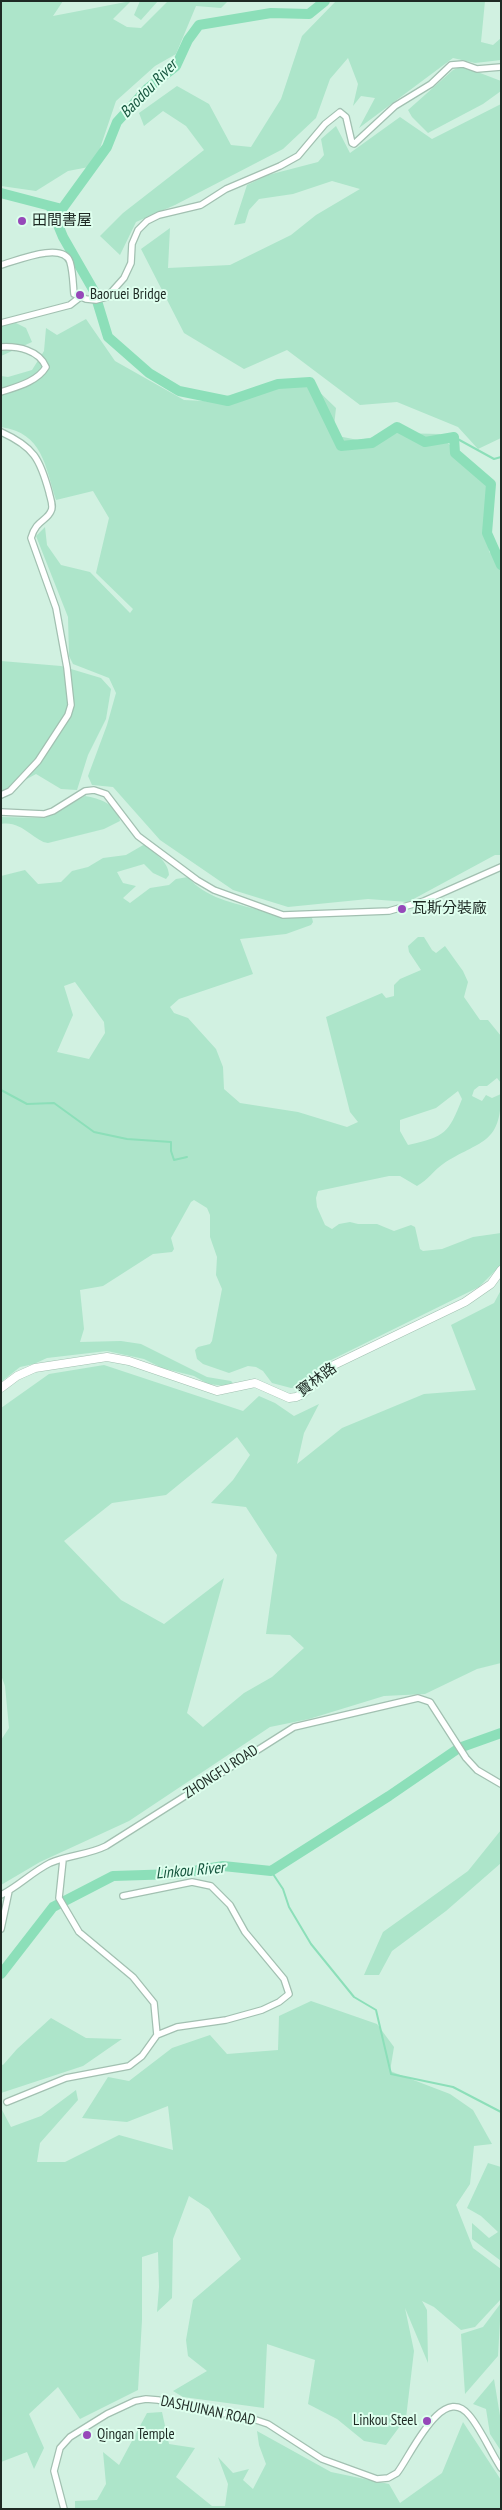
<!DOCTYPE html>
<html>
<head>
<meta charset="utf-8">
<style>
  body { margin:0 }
  #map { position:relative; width:502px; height:2510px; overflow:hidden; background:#d1f1e1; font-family:"PT Sans Narrow",sans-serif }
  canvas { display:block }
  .frame { position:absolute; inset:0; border:2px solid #1e2a24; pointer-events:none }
</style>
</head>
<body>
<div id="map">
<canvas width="502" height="2510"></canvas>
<div class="frame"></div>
</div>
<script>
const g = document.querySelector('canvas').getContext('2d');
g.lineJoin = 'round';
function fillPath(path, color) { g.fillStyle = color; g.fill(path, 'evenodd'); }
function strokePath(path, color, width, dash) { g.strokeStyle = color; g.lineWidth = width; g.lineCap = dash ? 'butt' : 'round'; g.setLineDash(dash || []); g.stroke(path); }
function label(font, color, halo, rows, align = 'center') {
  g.font = font + ' "PT Sans Narrow","Noto Sans TC",sans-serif'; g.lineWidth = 4; g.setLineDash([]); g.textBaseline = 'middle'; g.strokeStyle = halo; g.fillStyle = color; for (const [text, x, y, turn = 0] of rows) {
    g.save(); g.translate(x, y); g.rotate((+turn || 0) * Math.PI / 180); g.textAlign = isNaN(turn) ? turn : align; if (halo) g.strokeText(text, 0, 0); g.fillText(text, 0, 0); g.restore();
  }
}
fillPath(new Path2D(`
  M1,1H63L53,16L131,1L113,19L127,27L141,28L168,1H228L221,8L196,6L176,54L155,66L116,101L94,166L68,171L36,191L1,186Z
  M140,1H158L141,20L134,15Z
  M336,1H485L481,42L493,45L501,38V60L475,63L453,58L359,128L375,98L361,96L353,106L358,84L348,58L330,79L316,118L283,149L175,205L136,222L120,255L100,236L123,213L204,150L186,126L163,111L144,126L139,113L177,86L209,104L231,145L251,147L281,99L302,36Z
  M462,66L501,81V91L483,104L428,133L412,117L408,110L453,70Z
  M501,104V438L478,449L458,427L397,402L360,405L287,350L244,369L184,333L141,249L170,228L168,268L230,265L291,235L316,215L360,189L332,181L293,194L259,199L249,210L245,223L234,225L247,185L268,175L318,162L324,155L321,139L336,126L350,153L400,117L432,139Z
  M86,319L115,361L184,400L225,402L265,389L308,381L336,408L333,435L358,440L397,433L440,434L456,452L486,476L489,552L501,560V855H495L408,902L368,899L288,907L233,890L160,840L113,787L92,785L88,776L107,725L116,693L109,678L73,664L69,656L68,617L36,536L45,527L47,545L61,565L90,572L130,613L133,609L96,573L109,518L93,491L56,500C45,466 43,433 1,427V376L8,377L32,370L44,351L46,328L57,335Z
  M1,321H12L26,328L32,342L1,356Z
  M1,661L61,666L101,678L111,689L106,719L88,755L77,790L61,789L36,774L1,793Z
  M85,796C99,798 118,805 120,821L104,829L48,843C35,842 22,820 1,824V817L45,818Z
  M145,844C155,855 168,860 169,875L166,879L153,873L144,864L117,872L123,883L136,886L123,898L130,903L150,888L169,885L176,879L188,877C205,898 234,903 259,910C266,912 271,915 278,916C288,918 303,915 312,918L313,922L311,925L286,934L240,939L253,974L179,999L170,1007L174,1013L188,1018L216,1049L223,1067L224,1089L240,1103L298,1112L347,1127L358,1122L350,1112L326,1017L382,993L386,998L394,996V985L400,979L421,970L409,952L408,946L418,937H424L432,950L436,953L445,946L463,971L468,982L464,997L480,1020H488L501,1036V1083L497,1078L487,1086H479L474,1090L472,1096L482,1101L486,1095L492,1098L501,1094C501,1146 479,1140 443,1164C433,1171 428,1180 417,1186L400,1176H389L318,1191L316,1198L317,1207L325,1225L332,1229L339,1224L350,1222L358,1224H377L394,1231L411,1225L415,1227L420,1249L423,1251L442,1249L473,1237L501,1233V1265L479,1287L325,1363L298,1387L291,1388L272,1383L263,1371L256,1367L248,1366L229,1373L203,1364L197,1359L195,1350L198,1347L210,1344L212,1341L222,1289L216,1275L217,1257L210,1237V1215L207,1208L194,1200L191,1202L171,1238L174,1249L172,1252L153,1254L103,1286L80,1290L84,1329L80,1342L121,1341L141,1344L207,1377L231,1381L234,1384L227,1386L208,1384L194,1376L162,1368L144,1359L107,1351L47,1358L34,1364L20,1367L1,1382V876L25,870L38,884L61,882L72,871L88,867L103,858L126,855ZM75,982L104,1022L105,1033L89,1059L57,1052L73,1015L64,986ZM458,1091L462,1099C448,1134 446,1136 408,1145L400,1131V1120L436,1108Z
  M501,1290V1663L477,1669L425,1694L384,1696L309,1719L270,1727L129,1821L40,1862L1,1885V1740L9,1728L5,1686L1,1675V1408L49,1374L104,1365L243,1411L259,1396L275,1403L294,1416L319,1404L304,1433L297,1464L342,1428L424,1394L476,1390L451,1325L494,1303ZM237,1437L250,1455L233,1480L211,1503L246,1507L277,1555L266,1634L290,1635L304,1648L272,1677L244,1693L203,1727L187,1713L224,1578L164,1624L121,1600L64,1541L112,1503L166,1495Z
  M501,1830V1863L446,1911L392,1951L379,1975H364L383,1932L468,1871Z
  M311,2001L377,2024L394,2047L390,2071L450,2094L473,2110L492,2144L474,2146L470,2184L456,2205L473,2248L501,2269V2299L475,2327L461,2330L434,2307L422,2301L427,2310L428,2363L405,2308L414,2351L406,2418L386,2445L364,2441L337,2419L308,2404L315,2360L267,2344L264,2408L183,2397L173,2391L207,2371L188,2356L186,2340L193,2300L241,2259L209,2209L189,2196L173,2239L172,2298L157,2312L159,2287L158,2252L142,2257V2320L138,2390L80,2419L58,2387L29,2414L44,2448L34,2469L27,2452L1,2462V2108L11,2127L41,2116L76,2090L78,2100L40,2143L37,2162H65L119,2135L173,2150L168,2106L127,2122L82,2118L108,2077L129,2081L172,2048L210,2035L227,2054L278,2050L279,2016Z
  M51,2018L86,2038L122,2039L83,2066L1,2093V2064L3,2065L17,2049Z
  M488,2163L501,2167V2261L472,2239V2223L489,2238L498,2232L481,2216L467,2208Z
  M501,2303L498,2356L465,2394L461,2334L483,2327Z
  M494,2379L501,2422V2451L490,2434L486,2409L473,2404Z
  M162,2412L169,2444L195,2448L176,2477L212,2506H225L228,2484L218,2457L233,2473L249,2469L243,2480L253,2489L266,2464L259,2445L257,2431L331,2472L389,2484L400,2503L442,2473L463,2422L501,2480V2509H75V2501L97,2500L106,2484L103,2452L119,2465L147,2413Z`), '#ade5ca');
strokePath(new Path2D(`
  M454,437L494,459L501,457
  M1,1090L27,1104L54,1103L94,1132L127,1139L171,1142V1151L174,1160L187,1157
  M271,1871L283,1889L289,1907L311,1944L354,1997L376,2010L391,2074L453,2087L501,2112`), '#8cdfb9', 2);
strokePath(new Path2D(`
  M1,193L62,209L107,147L117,122L147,89L176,66L188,40L199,25L271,13L309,14L325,1
  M51,208L63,237L94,291L108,337L149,373L179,391L228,401L278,384L310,382L341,446L372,443L397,427L425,442L454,437L455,453L491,484L487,533L501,565
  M1,1974L53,1907L113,1876L176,1874L223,1866L271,1871L389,1796L459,1748L501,1733`), '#8cdfb9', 10);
const minor = new Path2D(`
  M1,265C16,261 63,241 70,262C73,272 73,284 74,294L86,299L96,300L107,297L124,278L131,263L132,244L138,230L147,221L159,215L201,205L226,189L280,166L298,156L325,124L340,112L346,117L352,143L354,144L395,106L431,84L451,65L463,64L477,69L501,67
  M1,323L70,305L79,298
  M1,347C18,346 39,350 46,367C37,382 16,387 1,392
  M1,432C34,447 40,459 49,492C50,498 54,506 51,511C47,521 36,520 31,538L56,608L67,668L71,705L68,715L38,761L10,791L1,795
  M1,812L44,814L53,811L85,791L94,790L106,794L138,836L197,880L214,890L283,915L389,911L424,901L501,867
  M63,1860L59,1898L79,1932L133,1977L154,2003L157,2035
  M1,1895C19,1886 32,1872 50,1863C68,1855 88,1855 106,1846L294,1727L418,1698L430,1702L466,1758L477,1770L501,1784
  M1,1929L9,1891
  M7,2102L66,2078L129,2066L142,2056L157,2035L177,2027L226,2020L262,2010L279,2002L289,1994L284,1979L245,1932L230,1905L211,1886L192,1882L123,1896
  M64,2509L54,2471L60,2448L70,2437L107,2414L135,2401L146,2399L158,2400L256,2420L268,2424L322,2459L377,2479L388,2478L397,2473C410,2457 442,2382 469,2415C481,2429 490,2451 501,2468`);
const major = new Path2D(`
  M1,1388L17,1376L35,1368L107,1357L129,1361L217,1391L255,1383L289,1398L296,1397L303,1394L334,1365L465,1302L491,1284L501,1270`);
strokePath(minor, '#a2c0b1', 8);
strokePath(major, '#a2c0b1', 9);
strokePath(minor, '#fff', 5.5);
strokePath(major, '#fff', 8);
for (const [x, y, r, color] of [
  [22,221,5,"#9648b9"],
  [80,295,5,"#9648b9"],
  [402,909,5,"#9648b9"],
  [427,2421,5,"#9648b9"],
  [87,2435,5,"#9648b9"]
]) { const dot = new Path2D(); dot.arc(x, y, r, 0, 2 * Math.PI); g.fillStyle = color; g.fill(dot); strokePath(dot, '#deffee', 2); }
label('15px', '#1e2a24', '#deffee', [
  ["田間書屋",32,221],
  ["Baoruei Bridge",90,295],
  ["瓦斯分裝廠",412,909],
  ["Linkou Steel",417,2421,"right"],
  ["Qingan Temple",97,2435]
], 'left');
label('15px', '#1e2a24', '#deffee', [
  ["寶林路",317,1380,-37],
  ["ZHONGFU ROAD",221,1772,-33],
  ["DASHUINAN ROAD",208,2411,12]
]);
label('italic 16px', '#14553d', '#deffee', [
  ["Baodou River",149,89,-46],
  ["Linkou River",190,1871,-5]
]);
</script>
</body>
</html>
